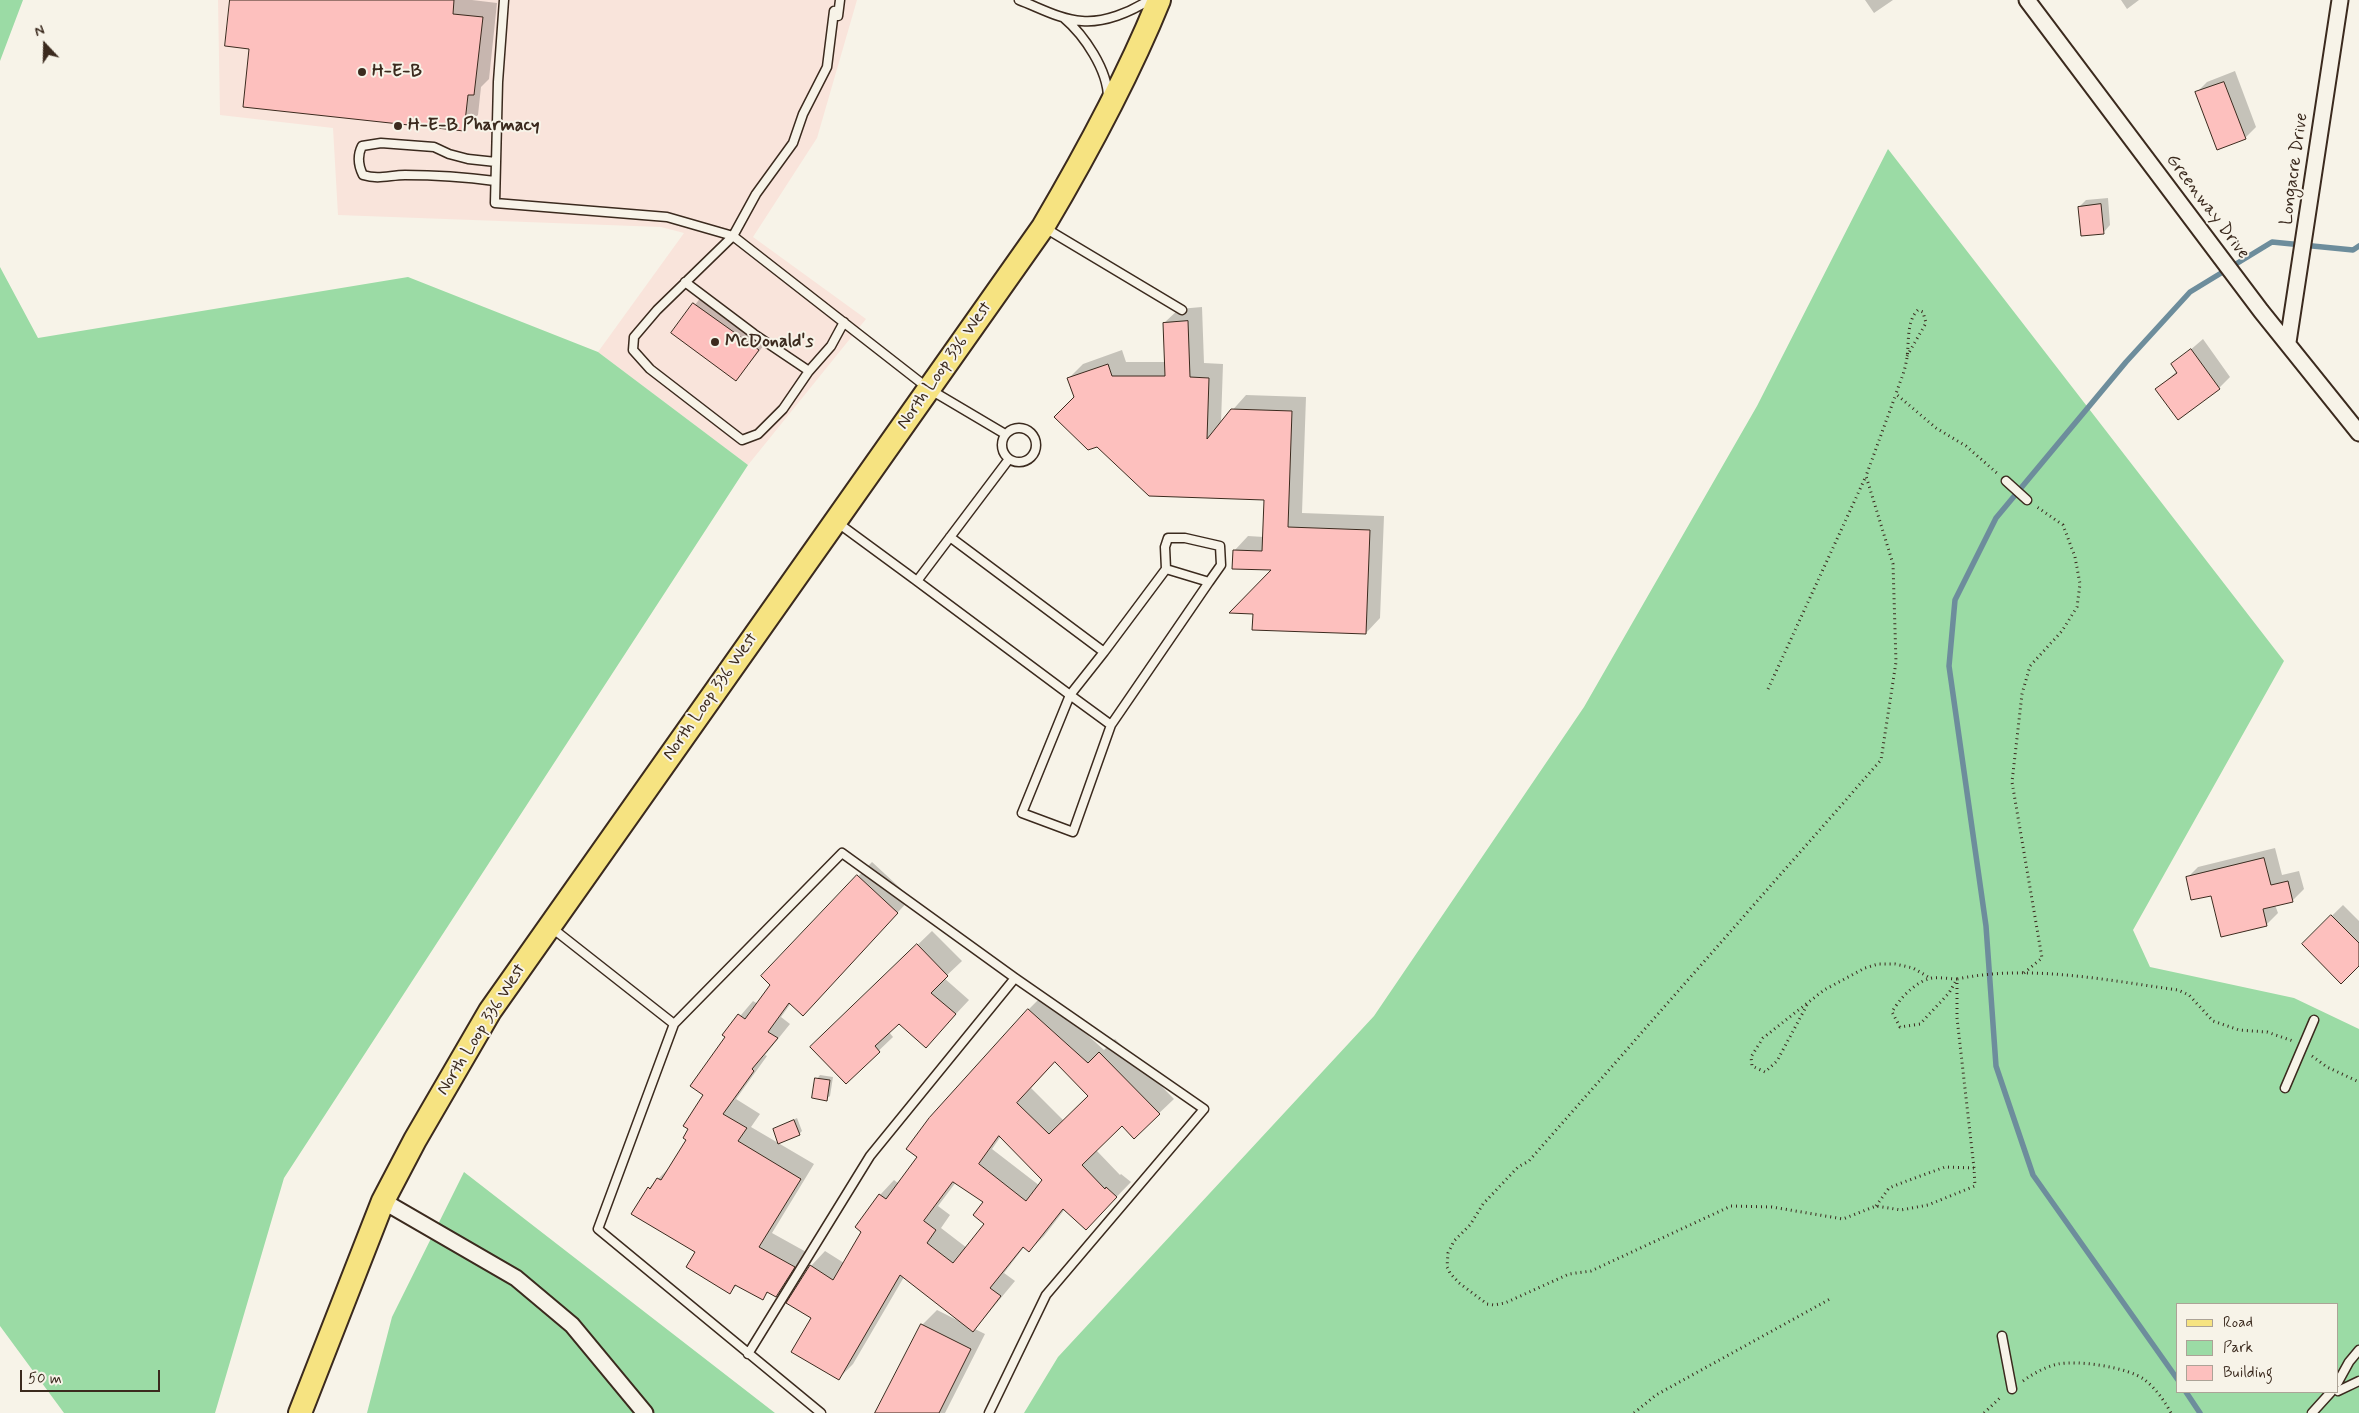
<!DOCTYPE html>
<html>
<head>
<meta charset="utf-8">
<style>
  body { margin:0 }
  #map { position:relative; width:2359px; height:1413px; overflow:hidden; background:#f7f3e8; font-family:Mynerve,sans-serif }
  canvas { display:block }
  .legend { position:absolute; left:2176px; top:1303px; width:162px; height:90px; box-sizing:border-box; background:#f7f3e8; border:1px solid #aca397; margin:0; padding:6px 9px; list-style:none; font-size:15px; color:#3b2a1e }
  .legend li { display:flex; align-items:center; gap:10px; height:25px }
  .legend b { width:25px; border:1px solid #aca397 }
  .north { position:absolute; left:20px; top:20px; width:50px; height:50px; -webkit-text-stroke:4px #f7f3e8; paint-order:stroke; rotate:339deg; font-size:14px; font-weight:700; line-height:20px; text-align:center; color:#3b2a1e }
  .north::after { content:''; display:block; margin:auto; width:18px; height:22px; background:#3b2a1e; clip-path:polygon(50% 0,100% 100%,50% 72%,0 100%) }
  .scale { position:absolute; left:20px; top:1370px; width:140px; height:22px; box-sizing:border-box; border:2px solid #3b2a1e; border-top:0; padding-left:6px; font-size:15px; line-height:18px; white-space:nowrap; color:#3b2a1e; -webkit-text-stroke:4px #f7f3e8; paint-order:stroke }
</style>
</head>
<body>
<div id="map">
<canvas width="2359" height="1413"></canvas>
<ul class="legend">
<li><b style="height:6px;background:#f6e381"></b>Road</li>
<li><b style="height:14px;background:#9bdba5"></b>Park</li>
<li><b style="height:14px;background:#fdc0be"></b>Building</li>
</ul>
<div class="north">N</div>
<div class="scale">50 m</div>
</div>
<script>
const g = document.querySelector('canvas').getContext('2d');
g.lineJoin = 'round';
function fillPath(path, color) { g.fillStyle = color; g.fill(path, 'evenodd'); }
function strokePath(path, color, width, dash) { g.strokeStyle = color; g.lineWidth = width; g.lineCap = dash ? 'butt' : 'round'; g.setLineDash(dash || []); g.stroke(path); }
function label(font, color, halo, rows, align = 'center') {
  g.font = font + ' Mynerve,sans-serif'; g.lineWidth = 4; g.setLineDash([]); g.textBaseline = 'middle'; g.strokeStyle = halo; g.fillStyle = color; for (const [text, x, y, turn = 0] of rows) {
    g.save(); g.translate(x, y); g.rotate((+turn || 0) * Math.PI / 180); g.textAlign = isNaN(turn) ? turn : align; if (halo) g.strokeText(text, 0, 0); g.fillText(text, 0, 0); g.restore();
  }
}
fillPath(new Path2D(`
  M218,0H857L817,138L753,237L866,319L748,465L598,352L684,233L661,227L338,215L333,128L220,115Z`), '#f9e4db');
fillPath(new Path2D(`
  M0,0H23L0,61Z
  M1888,149L2284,661L2133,930L2150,967L2294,998L2359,1029V1413H1024L1058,1357L1374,1016L1584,707L1757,406ZM2178,1304H2338V1392H2178Z
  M0,267L38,338L408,277L598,352L748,465L284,1178L215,1413H64L0,1326Z
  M464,1172L775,1413H367L392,1317Z`), '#9bdba5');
fillPath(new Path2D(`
  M231,0H472L497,3L489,79L481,87L478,115L463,129L250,48Z
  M1865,0H1893L1874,13Z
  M2121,0H2139L2127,9Z
  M2235,71L2256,127L2245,138L2196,93L2207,82Z
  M2108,198L2110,225L2103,233L2079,207L2086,200Z
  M705,292L769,339L736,380L673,333Z
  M1202,307L1204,363L1223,364L1221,423L1246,395L1306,397L1302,513L1384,516L1380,618L1366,633L1274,569L1234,551L1248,536L1264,537L1265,499L1075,397L1069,378L1083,364L1122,350L1126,362H1166L1164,323L1179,309Z
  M2203,339L2230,377L2219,388L2178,418L2157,389L2177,371L2173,365Z
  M2275,848L2282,875L2299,871L2304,889L2293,900L2275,905L2278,913L2267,924L2187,878L2198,867Z
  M872,862L911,898L817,1000L791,1003L781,1017L790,1024L765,1055L767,1056L736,1099L760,1114L751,1127L814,1164L772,1233L808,1253L790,1282L776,1296L769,1292L762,1298L737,1285L730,1292L649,1188L672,1165L687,1139L727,1037L724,1035L753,1001L758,1004L772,985L762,976Z
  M2343,905L2359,921V964L2303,944Z
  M932,931L962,961L944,978L969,1000L926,1046L898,1022L889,1032L893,1037L846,1082L826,1033Z
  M1043,995L1104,1050L1115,1039L1174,1099L1134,1137L1122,1125L1096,1150L1120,1175L1121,1174L1131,1182L1100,1214L1065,1209L1044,1236L1029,1251L1024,1247L1004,1273L1015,1281L975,1329L985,1334L945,1413H877L922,1325L937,1310L959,1321L904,1277L853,1364L839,1378L812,1318L811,1266L825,1251L844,1263L863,1232L880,1195L894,1180L899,1184L1028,1010ZM1055,1060L1090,1095L1064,1121L1031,1088ZM1001,1136L1044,1180L1040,1186L992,1149ZM956,1182L985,1202L986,1224L967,1248L941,1228L950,1215L938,1206Z
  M820,1075L833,1077L830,1096L826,1099L817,1079Z
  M797,1118L802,1131L799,1134L774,1129Z`), '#0003');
strokePath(new Path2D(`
  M2178,1380L2033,1175L1996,1066L1986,926L1949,666L1955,600L1996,518L2126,362L2190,292L2272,242L2353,250L2359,246
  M2186,1392L2200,1413`), '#6d8d9c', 5.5);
const building = new Path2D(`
  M230,0H454L453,14L483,17L474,95H468L464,131L243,107L249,49L225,46Z
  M2224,82L2246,139L2217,150L2195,92Z
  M2101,204L2104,234L2081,236L2078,207Z
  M693,303L759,350L736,381L671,333Z
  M1188,321L1190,377L1209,378L1207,439L1231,409L1292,411L1288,527L1370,530L1366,634L1252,630L1253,614L1229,613L1271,570L1232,569L1233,550L1262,551L1264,500L1149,496L1097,447L1088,450L1054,417L1074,397L1067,378L1108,364L1112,376H1165L1163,323Z
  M2191,349L2220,389L2178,420L2155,389L2177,373L2171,364Z
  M2264,858L2271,885L2288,881L2293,902L2263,909L2267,926L2221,937L2211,896L2191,900L2186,877Z
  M857,875L898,913L803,1016L789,1003L768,1032L778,1038L752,1069L754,1071L723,1114L747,1128L738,1141L801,1179L759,1247L795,1267L776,1297L767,1292L763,1300L735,1285L730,1294L686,1267L695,1252L631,1214L648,1187L650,1189L657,1178L661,1180L686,1140L683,1138L688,1129L683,1126L703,1095L690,1086L725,1037L722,1035L738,1014L745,1019L770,985L761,976Z
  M2331,915L2359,943V966L2341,984L2302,944Z
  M917,944L948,976L931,993L956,1014L926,1048L899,1024L875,1046L880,1052L846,1084L810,1047Z
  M1028,1009L1088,1063L1099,1052L1160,1114L1134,1139L1122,1126L1082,1165L1105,1189L1106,1187L1117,1197L1086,1230L1063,1209L1029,1252L1023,1247L990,1288L1001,1296L973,1332L900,1275L839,1380L791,1352L811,1318L786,1303L810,1265L833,1280L861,1232L855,1227L879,1194L886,1199L917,1157L906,1149L929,1118ZM1055,1062L1088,1096L1049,1134L1017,1103ZM999,1136L1042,1180L1026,1201L979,1164ZM953,1182L983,1202L973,1215L984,1224L953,1263L927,1243L936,1230L924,1221Z
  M815,1078L830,1080L827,1101L812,1098Z
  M794,1120L800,1135L778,1144L773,1129Z
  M921,1324L971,1349L939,1413H875Z`);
fillPath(building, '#fdc0be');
strokePath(building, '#3b2a1e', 1);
const service = new Path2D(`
  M504,0L498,82L495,203L667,217L733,236L929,389L1005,434
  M840,0L838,16L834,11L827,67L803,114L793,143L756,194L733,236L657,310L634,337L633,350L650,369L742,440L758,434L783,409L809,371L831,346L844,322
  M1019,0C1038,7 1061,20 1082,21C1104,23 1131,12 1149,0
  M1064,18C1084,35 1108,70 1108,98
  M495,181C465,177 436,175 405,175C390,175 379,180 363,175C358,165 357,156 362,146L381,143L434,147L449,154L468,159L496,162
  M1045,228L1182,310
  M685,282L754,334L809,371
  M1002 445a17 17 0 1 1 34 0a17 17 0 1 1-34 0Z
  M2006,481L2027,500
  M838,523L917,581L1009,459
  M1166,569L1165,547L1168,538H1185L1220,546L1221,565L1209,582
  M917,581L1070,695L1104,652L950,537
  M1104,652L1166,569L1209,582L1111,725L1073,832L1022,813L1070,695L1111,725
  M552,928L674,1024
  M2285,1088L2314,1020
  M2002,1336L2012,1389
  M748,1354L870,1156L1015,978
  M2338,1382L2349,1362L2359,1350
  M2338,1391L2359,1381
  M821,1413L598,1229L674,1024L842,853L1015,978L1204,1109L1046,1295L989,1413
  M2312,1413L2331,1392`);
const minor = new Path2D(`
  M2027,0L2261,311L2359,433
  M2288,342L2340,0
  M383,1201L516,1278L572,1325L645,1413`);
const primary = new Path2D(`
  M300,1413L383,1201L415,1140L490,1011L1043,227C1086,154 1127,79 1159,0`);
strokePath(service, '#3b2a1e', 11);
strokePath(minor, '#3b2a1e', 19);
strokePath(primary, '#3b2a1e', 26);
strokePath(new Path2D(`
  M1907,356L1926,323L1923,312L1918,310C1905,322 1910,347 1906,363C1904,374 1899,384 1896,394L1936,428L1966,446L1998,474
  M1768,689L1866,476
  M2024,973L2042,958L2012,782L2022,694L2030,666L2062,631L2077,607L2080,584L2075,557L2063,525L2037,507
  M1807,1005L1777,1061L1765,1072L1752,1066L1751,1057L1763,1038L1824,990L1865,968L1878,964H1895L1913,968L1930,978
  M2312,1056L2327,1067L2359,1082
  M1974,1168L1957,1018V979C1949,979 1940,977 1932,978C1916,981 1900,998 1892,1012L1900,1027L1920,1024L1949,993L1957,979C2030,964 2105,980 2178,990L2189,995L2213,1021L2239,1030L2267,1032L2293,1041
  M1876,1206L1889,1188L1904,1182L1945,1167L1974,1168L1975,1186L1928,1205L1901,1210L1876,1206L1843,1219L1772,1207L1731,1206L1591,1271L1569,1274L1505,1303L1494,1305L1487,1304L1459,1283L1450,1273L1447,1267L1448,1253L1454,1241L1470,1225L1483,1204L1518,1167L1529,1161L1881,760L1896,662L1893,564L1866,476L1896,394
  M2023,1381C2034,1373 2045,1367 2058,1364C2078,1360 2128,1367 2145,1380C2156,1389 2164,1400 2171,1413
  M1634,1413L1656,1395L1830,1299
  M1984,1413L2002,1396`), '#3b2a1e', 3, [1, 4]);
strokePath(service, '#f7f3e8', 8);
strokePath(minor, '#f7f3e8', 15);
strokePath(primary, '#f6e381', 22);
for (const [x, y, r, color] of [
  [362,72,5,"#3b2a1e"],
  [398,126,5,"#3b2a1e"],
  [715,342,5,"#3b2a1e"]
]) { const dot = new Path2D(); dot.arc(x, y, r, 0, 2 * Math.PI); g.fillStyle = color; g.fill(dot); strokePath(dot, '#f7f3e8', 2); }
label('bold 18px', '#3b2a1e', '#f7f3e8', [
  ["H-E-B",372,72],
  ["H-E-B Pharmacy",408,126],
  ["McDonald's",725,342]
], 'left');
label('18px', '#3b2a1e', '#f7f3e8', [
  ["Longacre Drive",2295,169,-82],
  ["Greenway Drive",2207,207,53],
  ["North Loop 336 West",945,366,-55],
  ["North Loop 336 West",711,697,-55],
  ["North Loop 336 West",482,1030,-58]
]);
</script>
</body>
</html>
